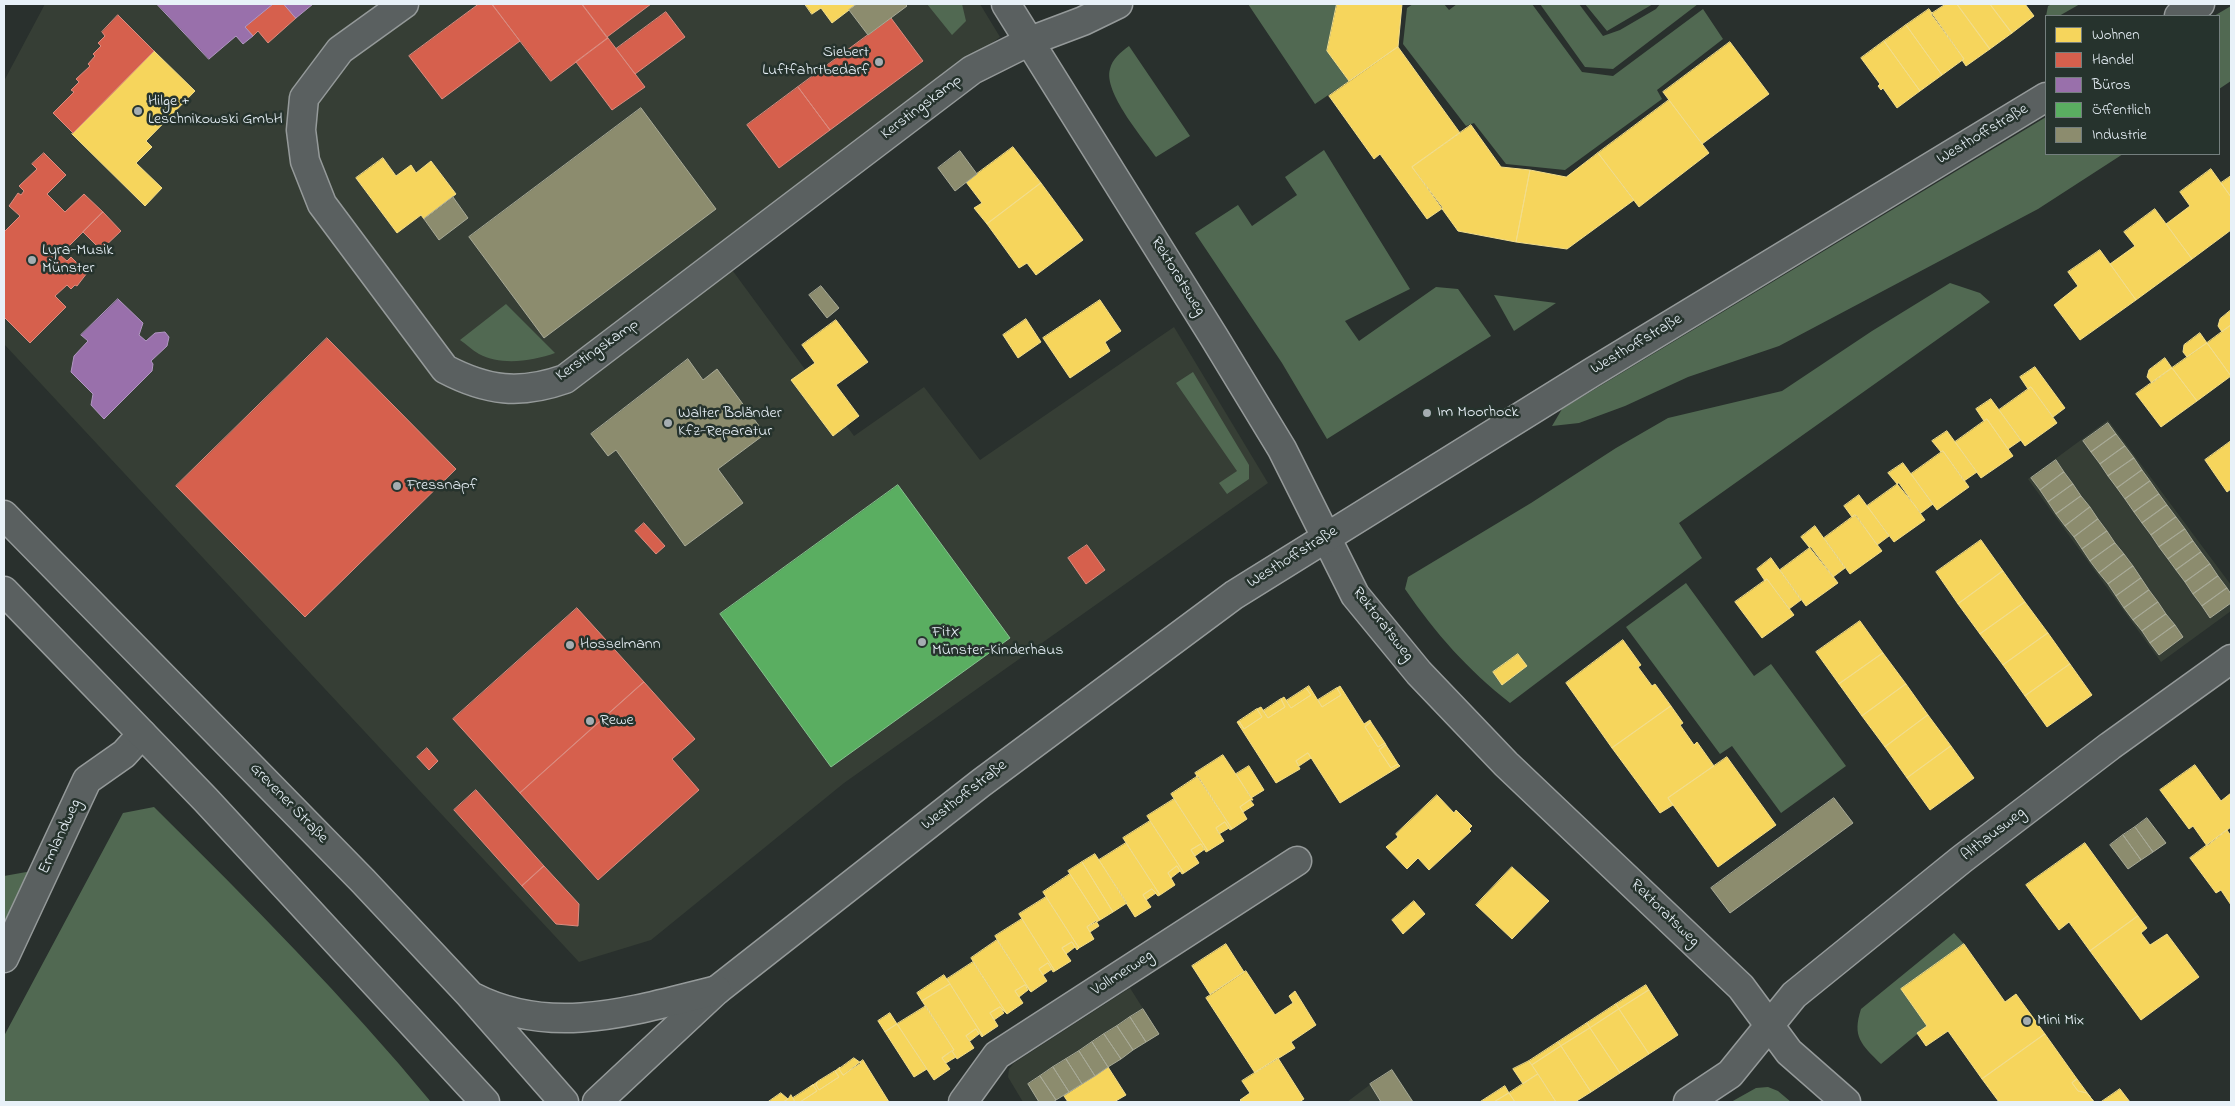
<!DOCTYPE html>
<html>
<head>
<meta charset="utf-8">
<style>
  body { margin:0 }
  #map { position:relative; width:2235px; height:1106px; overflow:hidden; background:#29302d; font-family:"Indie Flower",sans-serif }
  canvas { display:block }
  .frame { position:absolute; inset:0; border:5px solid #e8f1f8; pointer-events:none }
  .legend { position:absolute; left:2045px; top:15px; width:175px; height:140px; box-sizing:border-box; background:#26332d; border:1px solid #747f7e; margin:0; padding:6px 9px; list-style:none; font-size:15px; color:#e8f1f8 }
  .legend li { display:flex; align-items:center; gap:10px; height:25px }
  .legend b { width:25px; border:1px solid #747f7e }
</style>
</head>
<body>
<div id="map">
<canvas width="2235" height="1106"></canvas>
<div class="frame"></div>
<ul class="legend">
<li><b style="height:14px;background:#f6d55c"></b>Wohnen</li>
<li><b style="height:14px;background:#d6604d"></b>Handel</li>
<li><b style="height:14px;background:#9970ab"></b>Büros</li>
<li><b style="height:14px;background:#5aae61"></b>Öffentlich</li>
<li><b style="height:14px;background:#8c8c6e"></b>Industrie</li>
</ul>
</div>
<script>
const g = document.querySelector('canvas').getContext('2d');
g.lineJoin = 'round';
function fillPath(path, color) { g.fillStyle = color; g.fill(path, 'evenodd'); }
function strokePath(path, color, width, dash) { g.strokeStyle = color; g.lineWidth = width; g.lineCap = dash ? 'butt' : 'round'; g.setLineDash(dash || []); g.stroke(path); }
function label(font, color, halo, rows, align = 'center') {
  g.font = font + ' "Indie Flower",sans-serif'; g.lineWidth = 5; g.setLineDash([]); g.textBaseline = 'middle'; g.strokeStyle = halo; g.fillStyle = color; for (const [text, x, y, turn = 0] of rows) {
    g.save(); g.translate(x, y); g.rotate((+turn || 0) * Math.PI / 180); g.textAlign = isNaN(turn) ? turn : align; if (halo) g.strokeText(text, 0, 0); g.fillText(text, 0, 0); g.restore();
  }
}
fillPath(new Path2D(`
  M45,4H980L1000,37L716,248L854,436L924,387L980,460L1174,327L1268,483L844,783L651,940L579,962L4,344V81Z
  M2108,420L2231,585V611L2161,662L2028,479Z
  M1130,988L1159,1034L1053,1102H1023L1008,1077L1009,1069L1014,1063Z
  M1392,1068L1414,1102H1347Z`), '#363e35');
fillPath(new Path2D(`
  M927,4H962L966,21L952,35Z
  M1248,4H1337L1328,51L1349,81L1315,104Z
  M1413,4H1444L1449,10L1457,4H1532L1582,72L1613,76L1703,9L1723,39L1657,90L1662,99L1565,170L1506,164L1474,123L1466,126L1403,44L1407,8Z
  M1540,4H1579L1603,36L1620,30L1656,9L1660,4H1698L1613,69L1585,67Z
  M1585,4H1653L1607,31Z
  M2052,4H2080L2059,16H2046L2048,6Z
  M2231,6V81L2219,89V16H2214Z
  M1129,46L1190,136L1156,157C1143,138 1103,92 1110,69C1112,59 1121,52 1129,46Z
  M2046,117V154H2123L2038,209L1779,346L1688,377L1625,406L1579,423L1552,426L1562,409Z
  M1324,150L1410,289L1345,321L1359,341L1436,287L1458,289L1491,336L1327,439L1282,363L1195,233L1238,205L1252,226L1297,195L1285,177Z
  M1950,283L1980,293L1990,302L1679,523L1702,558L1510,703C1467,669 1436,634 1405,589L1408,577L1531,503L1616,448L1668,418L1782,391L1872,331Z
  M1494,295L1556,303L1514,331Z
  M506,304L555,353C533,361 501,366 479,354C472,350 466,344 460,340Z
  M1193,372L1249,465V479L1227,494L1219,483L1237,471L1176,383Z
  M1686,583L1754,676L1771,664L1846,766L1781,813L1732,746L1720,754L1626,627Z
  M154,807C250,902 345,998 431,1102H4V1036L123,813Z
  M32,871L4,927V876Z
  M1954,933L1964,944L1902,989L1927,1026L1881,1064C1861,1044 1852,1037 1861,1009Z
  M1768,1087L1778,1091L1791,1102H1731L1756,1088Z`), '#516952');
const homes = new Path2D(`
  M805,4H857L832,23L821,8L812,14Z
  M1337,4H1402L1398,47L1349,81L1327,51Z
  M1946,4H1957L1990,49L1966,66L1962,60L1964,59L1931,14Z
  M1957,4H1990L2012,33L1990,49Z
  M1990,4H2025L2034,16L2012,33Z
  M1929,9L1964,59L1942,75L1906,25Z
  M1906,25L1942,75L1920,91L1884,41Z
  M1884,41L1920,91L1897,108L1883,88L1881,90L1878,86L1880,84L1861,58Z
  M1730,42L1769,94L1702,144L1663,92Z
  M1398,47L1460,133L1412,167L1443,208L1427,219L1380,154L1374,159L1329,96Z
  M154,51L195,91L146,141L152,147L136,163L162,188L145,206L72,134Z
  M1669,100L1709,153L1639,207L1598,153Z
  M1471,125L1501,167L1530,170L1516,242L1458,231L1412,167Z
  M1013,147L1041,183L987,224L974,208L982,203L966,182Z
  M1598,153L1634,200L1567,249L1516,242L1530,170L1566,177Z
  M383,158L396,176L411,165L416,173L431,161L456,194L424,219L421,215L397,233L356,178Z
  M2211,169L2231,197V230L2192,259L2166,224L2190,206L2180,192Z
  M2231,176V197L2221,183Z
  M1041,183L1083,240L1036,275L1027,263L1019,268L987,224Z
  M2155,209L2192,259L2136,300L2110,264L2135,246L2124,232Z
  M2100,250L2136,300L2080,340L2054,305L2078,286L2068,272Z
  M1100,300L1121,331L1105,342L1110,351L1070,378L1043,338Z
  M2231,310V325L2222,332L2218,326L2220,319Z
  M1026,319L1041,342L1018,358L1003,335Z
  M836,320L868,362L836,385L859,416L833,436L791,380L815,363L802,345Z
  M2231,325V376L2207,343Z
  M2200,333L2207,343L2187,357L2183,352L2184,345Z
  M2207,343L2231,376L2197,401L2172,368Z
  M2165,358L2172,368L2152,383L2147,377L2149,370Z
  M2035,367L2065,408L2053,417L2031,387L2028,389L2020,377Z
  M2172,368L2197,401L2161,427L2136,394Z
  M2031,387L2057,423L2025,446L1999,410Z
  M1991,399L2021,440L2008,449L1987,419L1984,421L1976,409Z
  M1987,419L2013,456L1981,478L1955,442Z
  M1947,431L1977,472L1964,481L1943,451L1941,452L1932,441Z
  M2231,441V489L2227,492L2205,460Z
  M1943,451L1969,487L1937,510L1911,474Z
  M1903,463L1933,504L1921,513L1888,473Z
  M1899,483L1925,520L1894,542L1867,506Z
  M1859,495L1889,536L1877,545L1856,515L1852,517L1844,506Z
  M1855,515L1882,551L1850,574L1824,538Z
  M1815,526L1845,568L1833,577L1801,537Z
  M1981,540L2003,571L1958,604L1936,572Z
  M1811,547L1838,583L1806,606L1780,570Z
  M1771,558L1801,600L1789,609L1767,579L1765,581L1757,569Z
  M2003,571L2025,602L1980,634L1958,604Z
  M1767,579L1794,615L1762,638L1735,602Z
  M2025,602L2048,633L2003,665L1980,634Z
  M1860,621L1883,653L1839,684L1816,652Z
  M2048,633L2070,664L2025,696L2003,665Z
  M1623,640L1641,665L1638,667L1652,686L1655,684L1671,706L1612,748L1566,683Z
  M1883,653L1906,684L1862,716L1839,684Z
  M1518,654L1527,666L1502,685L1493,672Z
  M2070,664L2092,695L2047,727L2025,696Z
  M1906,684L1928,715L1885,747L1862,716Z
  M1309,686L1322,707L1341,695L1337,688L1340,686L1364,724L1370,720L1371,722L1365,727L1378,747L1385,743L1386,745L1379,750L1391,768L1398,764L1400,766L1340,803L1308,753L1296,761L1300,769L1276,783L1237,722L1239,721L1244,729L1262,717L1257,709L1261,707L1268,718L1285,707L1281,699L1284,697L1291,708L1311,695L1306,688Z
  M1306,688L1311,695L1291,708L1286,701Z
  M1337,688L1341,695L1322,707L1318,700Z
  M1281,699L1285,707L1268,718L1263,711Z
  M1671,706L1683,723L1680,725L1694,745L1697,742L1714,766L1668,798L1673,805L1660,813L1612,748Z
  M1257,709L1262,717L1244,729L1239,721Z
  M1928,715L1951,746L1907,778L1885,747Z
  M1371,722L1385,743L1378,747L1365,727Z
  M1386,745L1398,764L1391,768L1379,750Z
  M1951,746L1974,778L1930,810L1907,778Z
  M1308,753L1311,758L1299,766L1296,761Z
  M1223,755L1253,800H1250L1240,807L1247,819L1232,829L1195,773Z
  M1727,757L1776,825L1718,867L1668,798Z
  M2195,765L2221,801L2231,793V827L2207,846L2193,826L2189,829L2160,790Z
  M1249,766L1264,790L1251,798L1236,774Z
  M1198,776L1232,829L1230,830L1225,822L1216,828L1224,841L1208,851L1171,794Z
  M1437,795L1454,813L1456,810L1472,826L1469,829L1471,831L1429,870L1418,858L1407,869L1386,847L1398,837L1396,834Z
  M1174,799L1208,851L1206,852L1201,844L1191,850L1199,863L1184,873L1147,816Z
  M1250,800L1254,805L1243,812L1240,807Z
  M1150,821L1184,873L1182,874L1177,866L1168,873L1175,885L1160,895L1123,838Z
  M1225,822L1229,828L1219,834L1216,828Z
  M2227,830L2231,836V905L2221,890L2216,893L2190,858Z
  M1126,843L1160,895L1158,896L1152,889L1143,895L1151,907L1135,917L1099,860Z
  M2085,843L2138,916L2090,951L2069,922L2059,930L2026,885Z
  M1201,844L1205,849L1195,856L1191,850Z
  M1095,854L1127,903L1113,912L1082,862Z
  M1082,862L1113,912L1100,920L1068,871Z
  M1177,866L1180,871L1171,878L1168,873Z
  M1512,867L1549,901L1512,939L1476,905Z
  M1070,874L1100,920L1087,927L1094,939L1079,948L1043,892Z
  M1152,889L1156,893L1146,900L1143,895Z
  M1046,897L1079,948L1077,950L1072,942L1062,948L1071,961L1055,971L1019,914Z
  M1414,901L1425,914L1403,934L1392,920Z
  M2138,916L2147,928L2141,933L2150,945L2167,934L2199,977L2141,1020L2090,951Z
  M1022,919L1055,971L1053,972L1048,963L1039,969L1047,981L1031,992L995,936Z
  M1096,921L1099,926L1090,932L1087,927Z
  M997,940L1031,992L1025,985L1015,991L1023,1003L1007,1014L971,958Z
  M1072,942L1075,947L1066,954L1062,948Z
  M1226,944L1244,972L1210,994L1192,966Z
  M1964,944L2005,1002L2016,994L2045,1034L1982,1079L1948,1031L1926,1046L1917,1033L1927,1026L1901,989Z
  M973,962L1007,1014L1000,1007L990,1013L998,1026L983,1036L947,979Z
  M1048,963L1052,969L1043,975L1039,969Z
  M1246,971L1275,1015L1293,1003L1289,996L1295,991L1316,1025L1291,1042L1295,1048L1255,1073L1206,998Z
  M944,975L950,984L922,1001L917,993Z
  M950,984L983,1036L982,1037L976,1029L966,1036L974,1048L957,1059L952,1051L954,1050L922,1001Z
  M1025,985L1028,990L1019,997L1015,991Z
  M1646,985L1649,990L1619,1009L1616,1004Z
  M1649,990L1678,1035L1649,1054L1619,1009Z
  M1616,1004L1619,1009L1590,1028L1587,1023Z
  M926,1006L954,1050L942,1058L950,1069L934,1080L897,1024Z
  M1000,1007L1004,1013L994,1020L990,1013Z
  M1619,1009L1649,1054L1620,1073L1590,1028Z
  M890,1013L897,1024L885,1032L878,1021Z
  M1587,1023L1590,1028L1561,1046L1558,1042Z
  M897,1024L927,1069L914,1077L885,1032Z
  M1590,1028L1620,1073L1591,1092L1561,1046Z
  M976,1029L979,1034L970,1041L966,1036Z
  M2045,1034L2077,1079L2072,1083L2078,1091L2087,1093L2094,1102H1999L1982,1079Z
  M1558,1042L1561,1046L1532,1065L1529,1061Z
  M1561,1046L1591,1092L1575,1102H1556L1532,1065Z
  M952,1051L956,1057L946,1063L942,1058Z
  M854,1058L861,1063L843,1075L839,1069Z
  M1278,1058L1304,1099L1299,1102H1242L1240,1100L1250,1093L1242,1081Z
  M863,1060L889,1102H800L817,1091L813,1085L810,1087L817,1082L816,1085L819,1090L839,1077L835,1071L840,1067L839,1069L843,1075Z
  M1529,1061L1538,1074L1523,1084L1513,1069Z
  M1108,1067L1126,1095L1114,1102H1068L1064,1096Z
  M835,1071L839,1077L819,1090L816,1085L817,1082Z
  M1538,1074L1556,1102H1515L1509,1093Z
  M2077,1079L2094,1102L2087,1093L2078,1091L2072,1083Z
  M813,1085L817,1091L800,1102H795L793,1098Z
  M1505,1086L1509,1093L1494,1102H1480Z
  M2120,1089L2130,1102H2101Z
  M781,1093L788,1099L783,1102H768Z
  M1509,1093L1515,1102H1494Z
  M791,1095L795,1102H783L788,1099Z`);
fillPath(homes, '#f6d55c');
strokePath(homes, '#f2dd8b', 1);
const shops = new Path2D(`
  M273,4H284L296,18L268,43L258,31L253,36L245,27Z
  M479,4H492L520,41L442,99L409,56Z
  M492,4H582L608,38L551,81Z
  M582,4H651L607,37Z
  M666,12L685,37L635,74L616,49Z
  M118,15L154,51L73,133L53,113L74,92L71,90L79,82L76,79L90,66L88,64L95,56L93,54L101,46L98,43L105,36L102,32Z
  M891,18L923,61L830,130L798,87Z
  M608,38L645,87L612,110L576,62Z
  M798,87L830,130L779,168L747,125Z
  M44,153L66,175L47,194L65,212L84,194L103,212L60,255L67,261L71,257L87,273L77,286L75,285L71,289L67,285L55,296L66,307L30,343L4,317V232L20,216L9,206L18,193L21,195L24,191L19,186L37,169L32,164Z
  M103,212L121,231L101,250L83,232Z
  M327,338L456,469L305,617L176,486Z
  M644,523L665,546L656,554L635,531Z
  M1087,545L1105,570L1086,584L1068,558Z
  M577,608L644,682L520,793L453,719Z
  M644,682L695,739L672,759L699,790L598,880L520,793Z
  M427,748L438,761L429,770L417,757Z
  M476,790L544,866L522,886L454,810Z
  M544,866L579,904L578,926L556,924L522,886Z`);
fillPath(shops, '#d6604d');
strokePath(shops, '#db8c80', 1);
const offices = new Path2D(`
  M157,4H273L245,27L253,36L243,44L236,36L209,59Z
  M284,4H313L296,18Z
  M118,299L143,323L139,335L146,341L155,333L165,332L169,337L167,346L151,361L153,364L152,371L104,419L91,405L93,394L71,372L74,356L88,341L81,335Z`);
fillPath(offices, '#9970ab');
strokePath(offices, '#b197c2', 1);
const public = new Path2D(`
  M898,485L1010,638L831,767L720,614Z`);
fillPath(public, '#5aae61');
strokePath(public, '#85c28e', 1);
const industry = new Path2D(`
  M857,4H905L907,6L868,35L849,10Z
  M641,108L716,209L544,338L469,237Z
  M960,151L977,174L955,191L938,168Z
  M453,197L468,218L439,240L424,219Z
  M821,286L839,308L827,318L809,295Z
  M688,359L703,380L717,369L765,434L718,469L743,503L685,546L616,450L608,456L591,434Z
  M2108,423L2116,434L2091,452L2083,441Z
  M2116,434L2125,446L2100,464L2091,452Z
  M2125,446L2134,458L2108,476L2100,464Z
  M2134,458L2142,470L2117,488L2108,476Z
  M2056,460L2064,472L2040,490L2031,478Z
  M2142,470L2150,481L2125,499L2117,488Z
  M2064,472L2073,484L2048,502L2040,490Z
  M2150,481L2159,494L2134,512L2125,499Z
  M2073,484L2081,496L2056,514L2048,502Z
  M2159,494L2167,505L2142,523L2134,512Z
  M2081,496L2090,507L2065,526L2056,514Z
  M2167,505L2176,517L2151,535L2142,523Z
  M2090,507L2098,519L2074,537L2065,526Z
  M2176,517L2185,529L2159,547L2151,535Z
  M2098,519L2107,531L2082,549L2074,537Z
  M2185,529L2193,541L2168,559L2159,547Z
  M2107,531L2115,543L2090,561L2082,549Z
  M2193,541L2201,552L2176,570L2168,559Z
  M2115,543L2124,554L2099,573L2090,561Z
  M2201,552L2210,564L2185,582L2176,570Z
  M2124,554L2133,566L2108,584L2099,573Z
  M2210,564L2218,576L2193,594L2185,582Z
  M2133,566L2141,578L2116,596L2108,584Z
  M2218,576L2227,588L2202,606L2193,594Z
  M2141,578L2149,590L2124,608L2116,596Z
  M2227,588L2231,594V603L2210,618L2202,606Z
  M2149,590L2158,602L2133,620L2124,608Z
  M2158,602L2166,614L2142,631L2133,620Z
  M2166,614L2175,625L2150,643L2142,631Z
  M2175,625L2183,637L2159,655L2150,643Z
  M1834,798L1853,823L1730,913L1711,888Z
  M2147,818L2166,843L2153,852L2135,827Z
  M2135,827L2153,852L2141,860L2123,835Z
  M2123,835L2141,860L2128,869L2110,845Z
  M1143,1009L1159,1034L1146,1042L1130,1017Z
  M1130,1017L1146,1042L1133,1050L1117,1026Z
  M1117,1026L1133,1050L1121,1059L1104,1034Z
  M1104,1034L1121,1059L1108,1067L1092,1042Z
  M1092,1042L1108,1067L1095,1076L1079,1051Z
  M1079,1051L1095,1076L1082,1084L1066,1059Z
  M1066,1059L1082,1084L1069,1092L1053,1067Z
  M1053,1067L1069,1092L1056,1100L1040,1076Z
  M1392,1070L1413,1102H1381L1370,1084Z
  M1040,1076L1056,1100L1053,1102H1039L1028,1084Z`);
fillPath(industry, '#8c8c6e');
strokePath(industry, '#a8aa97', 1);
const minor = new Path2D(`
  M404,4L340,50L304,98L301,130L305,161L322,204L445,369C487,391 520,395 565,379L972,70L1030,41L1083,21L1118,4
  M1006,4L1214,337L1282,449L1355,595L1419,673L1506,764L1741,987L1789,1052L1846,1102
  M4,958L87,780L124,754L142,734
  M963,1102L997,1055L1297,861
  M1688,1102L1730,1074L1794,995L1962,859L2110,746L2231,659`);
const tertiary = new Path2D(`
  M2179,16L2200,4
  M597,1102L717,990L981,783L1234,595L1591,373L2046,97`);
const secondary = new Path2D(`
  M4,515L363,881L470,995L564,1102
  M4,591L206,800L485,1102
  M473,997C553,1038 635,1010 717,990`);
strokePath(minor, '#959a9a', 31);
strokePath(tertiary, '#959a9a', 31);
strokePath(secondary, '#959a9a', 31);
strokePath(minor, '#5a6060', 28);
strokePath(tertiary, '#5a6060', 28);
strokePath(secondary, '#5a6060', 28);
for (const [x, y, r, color] of [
  [879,62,5,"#a5adb1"],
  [138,111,5,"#a5adb1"],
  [32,260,5,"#a5adb1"],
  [1427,413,5,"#a5adb1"],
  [668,423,5,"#a5adb1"],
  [397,486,5,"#a5adb1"],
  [922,642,5,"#a5adb1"],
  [570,645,5,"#a5adb1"],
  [590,721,5,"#a5adb1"],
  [2027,1021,5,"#a5adb1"]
]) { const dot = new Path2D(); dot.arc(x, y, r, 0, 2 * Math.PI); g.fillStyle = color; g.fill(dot); strokePath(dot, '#26332d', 2); }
label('16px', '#e8f1f8', '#26332d', [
  ["Siebert",869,53,"right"],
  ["Luftfahrtbedarf",869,71,"right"],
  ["Hilge +",148,102],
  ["Leschnikowski GmbH",148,120],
  ["Lyra-Musik",42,251],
  ["Münster",42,269],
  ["Im Moorhock",1437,413],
  ["Walter Boländer",678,414],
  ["Kfz-Reparatur",678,432],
  ["Fressnapf",407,486],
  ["FitX",932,633],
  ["Münster-Kinderhaus",932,651],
  ["Hosselmann",580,645],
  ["Rewe",600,721],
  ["Mini Mix",2037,1021]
], 'left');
label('16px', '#e8f1f8', '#26332d', [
  ["Kerstingskamp",922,108,-37],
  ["Westhoffstraße",1983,135,-31],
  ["Rektoratsweg",1177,277,58],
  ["Westhoffstraße",1637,345,-31],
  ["Kerstingskamp",598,351,-35],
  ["Westhoffstraße",1293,558,-32],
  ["Rektoratsweg",1382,625,52],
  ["Westhoffstraße",965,796,-38],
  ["Grevener Straße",288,804,46],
  ["Althausweg",1994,835,-38],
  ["Ermlandweg",61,837,-65],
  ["Rektoratsweg",1664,914,44],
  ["Vollmerweg",1123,974,-33]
]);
</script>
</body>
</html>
